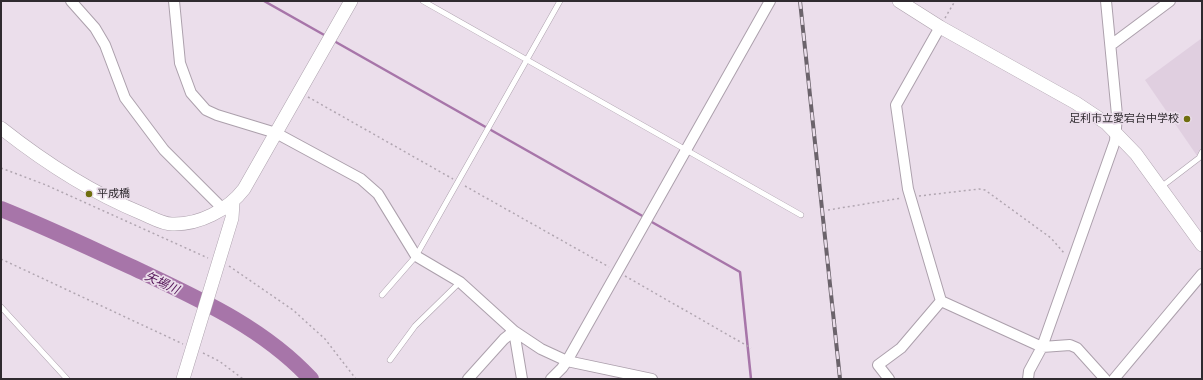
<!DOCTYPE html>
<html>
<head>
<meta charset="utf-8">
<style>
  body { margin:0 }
  #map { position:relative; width:1203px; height:380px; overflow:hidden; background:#ebdeeb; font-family:"Public Sans",sans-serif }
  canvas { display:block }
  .frame { position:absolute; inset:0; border:2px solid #2f2a2f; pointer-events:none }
</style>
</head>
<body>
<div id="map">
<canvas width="1203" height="380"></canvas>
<div class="frame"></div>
</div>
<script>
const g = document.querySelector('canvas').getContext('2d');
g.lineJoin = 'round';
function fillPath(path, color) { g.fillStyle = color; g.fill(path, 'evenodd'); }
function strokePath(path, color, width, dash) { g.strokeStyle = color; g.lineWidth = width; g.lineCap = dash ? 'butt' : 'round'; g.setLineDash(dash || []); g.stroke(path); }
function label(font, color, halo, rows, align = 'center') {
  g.font = font + ' "Public Sans","Noto Sans JP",sans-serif'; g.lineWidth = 3.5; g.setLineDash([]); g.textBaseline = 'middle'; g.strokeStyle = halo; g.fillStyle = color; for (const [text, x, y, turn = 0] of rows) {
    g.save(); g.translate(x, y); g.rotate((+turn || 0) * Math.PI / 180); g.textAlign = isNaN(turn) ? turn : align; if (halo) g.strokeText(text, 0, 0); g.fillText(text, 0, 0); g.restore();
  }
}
fillPath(new Path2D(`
  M1202,38V163L1145,80Z`), '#e0cfe0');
strokePath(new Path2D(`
  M264,1L326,36
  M334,41L646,218
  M650,221L740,272L751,379`), '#a775a9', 2.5);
strokePath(new Path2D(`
  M1,209C46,227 90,248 134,268C197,298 263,327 311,379`), '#a775a9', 16);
const service = new Path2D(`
  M423,1L801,215
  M1161,187L1199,158L1202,152
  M382,295L416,256L560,1
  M1,307L67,379
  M390,360L415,326L460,282`);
const minor = new Path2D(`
  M71,1L95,28L105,45L125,98L164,150L223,209
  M174,1L180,63L191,93L206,110L217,115L276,133L361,179L378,194L416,256L460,282L514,331L541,349L567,361L652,379
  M940,27L896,105L908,189L941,301
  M1111,45L1170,1
  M514,331L522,379
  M468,379L504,339L514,331
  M551,379L562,368L567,361L770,1
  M889,379L878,365L901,348L941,301L1042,347L1070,345L1077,348L1105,379
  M1028,379L1029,371L1042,347L1115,141L1117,115L1106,1
  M1114,379L1202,274`);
const tertiary = new Path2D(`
  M899,1L940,27L1076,103L1106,123L1136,154L1202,245
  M1,128C44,162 90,192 141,213C151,217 162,224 172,224C199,225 228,210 244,189L351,1
  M183,379L232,218L233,202`);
strokePath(service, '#aca0ac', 6);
strokePath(minor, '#aca0ac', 12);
strokePath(tertiary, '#aca0ac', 14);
strokePath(new Path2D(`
  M945,18L955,1
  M308,97L453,179
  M1,168L46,185L208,258
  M465,186L609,267
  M919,196L979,189L985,190L1051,238L1064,253
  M828,210L902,198
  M1,259L183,344
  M229,266L293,310L325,339L356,379
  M625,276L751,348
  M203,353L219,361L243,379`), '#b1a6b1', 1.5, [2, 3]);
strokePath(service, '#fff', 5);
strokePath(minor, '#fff', 10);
strokePath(tertiary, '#fff', 13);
const rail = new Path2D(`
  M800,1L840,379`);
strokePath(rail, '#6b636b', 4);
strokePath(rail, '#ebdeeb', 2.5, [8]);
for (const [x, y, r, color] of [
  [1187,119,4,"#6f6e0f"],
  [89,194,4,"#6f6e0f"]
]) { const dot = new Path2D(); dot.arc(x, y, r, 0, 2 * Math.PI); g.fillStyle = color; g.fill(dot); strokePath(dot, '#ebdeeb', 1.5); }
label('11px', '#2f2a2f', '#ebdeeb', [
  ["足利市立愛宕台中学校",1179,119],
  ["平成橋",97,194,"left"]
], 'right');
label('italic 12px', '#531457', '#ebdeeb', [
  ["矢場川",162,283,25]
]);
</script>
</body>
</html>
